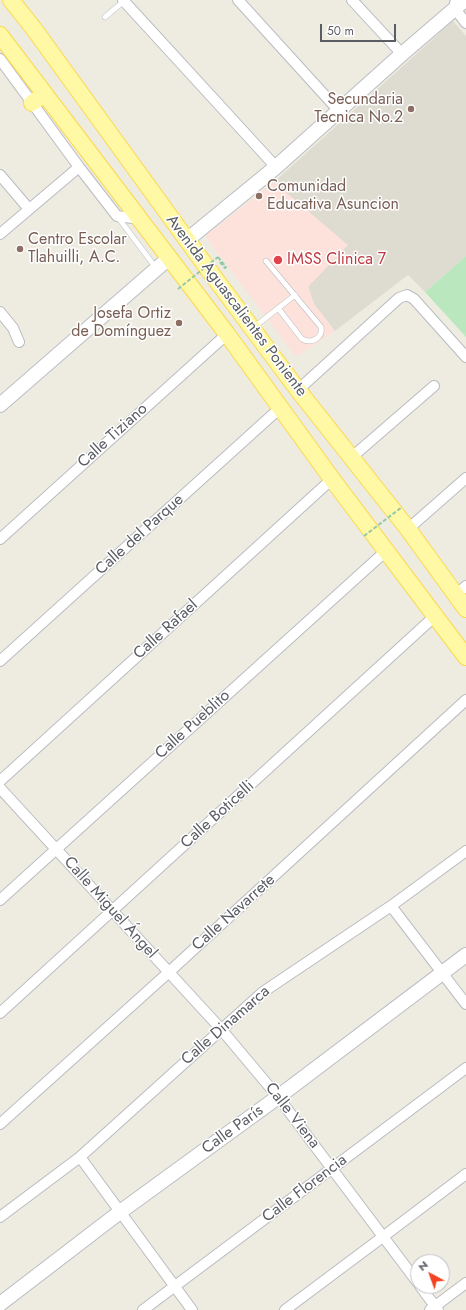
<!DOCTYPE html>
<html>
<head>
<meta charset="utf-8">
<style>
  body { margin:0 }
  #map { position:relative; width:466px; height:1310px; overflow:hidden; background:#eeece1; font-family:Jost,sans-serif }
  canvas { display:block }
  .north { position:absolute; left:410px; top:1254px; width:40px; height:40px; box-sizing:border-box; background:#fff; border:1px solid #bdbec1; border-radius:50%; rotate:319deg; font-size:11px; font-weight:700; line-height:16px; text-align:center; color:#5a5d63 }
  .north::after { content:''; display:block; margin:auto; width:14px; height:18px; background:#f54220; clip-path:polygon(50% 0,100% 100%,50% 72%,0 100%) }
  .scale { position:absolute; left:320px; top:24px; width:76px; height:18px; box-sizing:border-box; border:2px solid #5a5d63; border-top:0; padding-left:5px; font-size:12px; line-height:14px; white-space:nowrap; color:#5a5d63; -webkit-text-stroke:3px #fff; paint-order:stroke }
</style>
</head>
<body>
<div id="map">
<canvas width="466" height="1310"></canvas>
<div class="north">N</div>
<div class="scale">50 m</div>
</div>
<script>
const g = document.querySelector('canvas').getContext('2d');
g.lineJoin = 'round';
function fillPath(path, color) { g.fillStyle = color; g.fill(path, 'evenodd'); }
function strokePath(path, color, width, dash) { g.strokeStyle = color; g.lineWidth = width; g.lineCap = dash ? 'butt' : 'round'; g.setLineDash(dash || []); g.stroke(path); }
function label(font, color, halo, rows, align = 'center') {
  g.font = font + ' Jost,sans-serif'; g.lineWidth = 3; g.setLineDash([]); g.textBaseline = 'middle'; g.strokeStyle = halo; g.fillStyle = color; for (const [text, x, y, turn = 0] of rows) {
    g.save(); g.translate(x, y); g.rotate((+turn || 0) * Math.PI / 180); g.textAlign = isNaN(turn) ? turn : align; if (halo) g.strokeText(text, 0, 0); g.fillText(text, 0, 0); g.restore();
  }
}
fillPath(new Path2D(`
  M453,21L466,36V256L425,292L408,275L335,331L314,304L274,182Z`), '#dedbd0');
fillPath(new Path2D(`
  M274,182L348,245L308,287L314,304L335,331L296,357L205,236Z`), '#fde1db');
fillPath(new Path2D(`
  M466,256V337L425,292Z`), '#bbe7bf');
const lane = new Path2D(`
  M105,17L124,1
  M117,216L156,268
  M266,261L321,327C323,338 312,344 302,339L278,308
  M253,328L295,295`);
const street = new Path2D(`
  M123,0L276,167
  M238,0L339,111
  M352,0L402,54
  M455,3V9L466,23
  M0,59L79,167L117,216L140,219
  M0,175L29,209
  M0,234L79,167
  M0,312L13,328L19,342
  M298,390L399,298L407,295L414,299L466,357
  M352,457L434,386
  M408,529L466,478
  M0,539L227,334
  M456,595L466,586
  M0,661L280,408
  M0,781L332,479
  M0,788L221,1029L278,1097L418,1283
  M0,900L387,550
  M391,906L466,1004
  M0,1013L435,616
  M0,1124L169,972L466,700
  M80,1157L192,1310
  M0,1217L80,1157L263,992L391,906L466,851
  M420,1286L438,1310
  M143,1310L466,1068
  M285,1310L384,1236L466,1174
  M430,1310L466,1283`);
const secondary = new Path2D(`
  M187,240L276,167L402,54L465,0
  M0,405L169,258
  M0,1304L120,1212L278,1097L466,955`);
const primary = new Path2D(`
  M11,0L34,29L208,269L298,390L408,529L466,609
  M0,35L227,334L332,479L466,657
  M32,103L45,94`);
strokePath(lane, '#b9bbc1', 6);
strokePath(street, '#b9bbc1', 12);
strokePath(secondary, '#babdc4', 16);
strokePath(primary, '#fbd84d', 18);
strokePath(new Path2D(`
  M218,257L226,267L225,268L219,261`), '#94c8a7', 2, [4, 2]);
strokePath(lane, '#fff', 5);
strokePath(street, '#fff', 10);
strokePath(secondary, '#fff', 14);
strokePath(primary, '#fff8a5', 16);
strokePath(new Path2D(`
  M178,289L218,257
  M364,536L402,507`), '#94c8a7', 2, [4, 2]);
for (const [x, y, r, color] of [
  [411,109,4,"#8d6e63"],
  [259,196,4,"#8d6e63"],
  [20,249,4,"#8d6e63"],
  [278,260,5,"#e0444e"],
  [179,323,4,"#8d6e63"]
]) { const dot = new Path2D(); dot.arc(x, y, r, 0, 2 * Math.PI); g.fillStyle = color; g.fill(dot); strokePath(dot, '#fff', 1.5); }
label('16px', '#785e54', '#fff', [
  ["Secundaria",403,100],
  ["Tecnica No.2",403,118],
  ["Comunidad",267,187,"left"],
  ["Educativa Asuncion",267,205,"left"],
  ["Centro Escolar",28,240,"left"],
  ["Tlahuilli, A.C.",28,258,"left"],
  ["Josefa Ortiz",171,314],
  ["de Domínguez",171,332]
], 'right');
label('16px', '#be3a42', '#fff', [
  ["IMSS Clinica 7",287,260]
], 'left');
label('16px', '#5a5d63', '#fff', [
  ["Avenida Aguascalientes Poniente",236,306,53],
  ["Calle Tiziano",113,436,-42],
  ["Calle del Parque",140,535,-42],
  ["Calle Rafael",166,630,-42],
  ["Calle Pueblito",193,725,-42],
  ["Calle Boticelli",218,815,-42],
  ["Calle Miguel Ángel",110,908,48],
  ["Calle Navarrete",234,913,-42],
  ["Calle Dinamarca",226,1026,-41],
  ["Calle Viena",292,1116,52],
  ["Calle París",233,1130,-36],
  ["Calle Florencia",305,1189,-37]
]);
</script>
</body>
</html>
